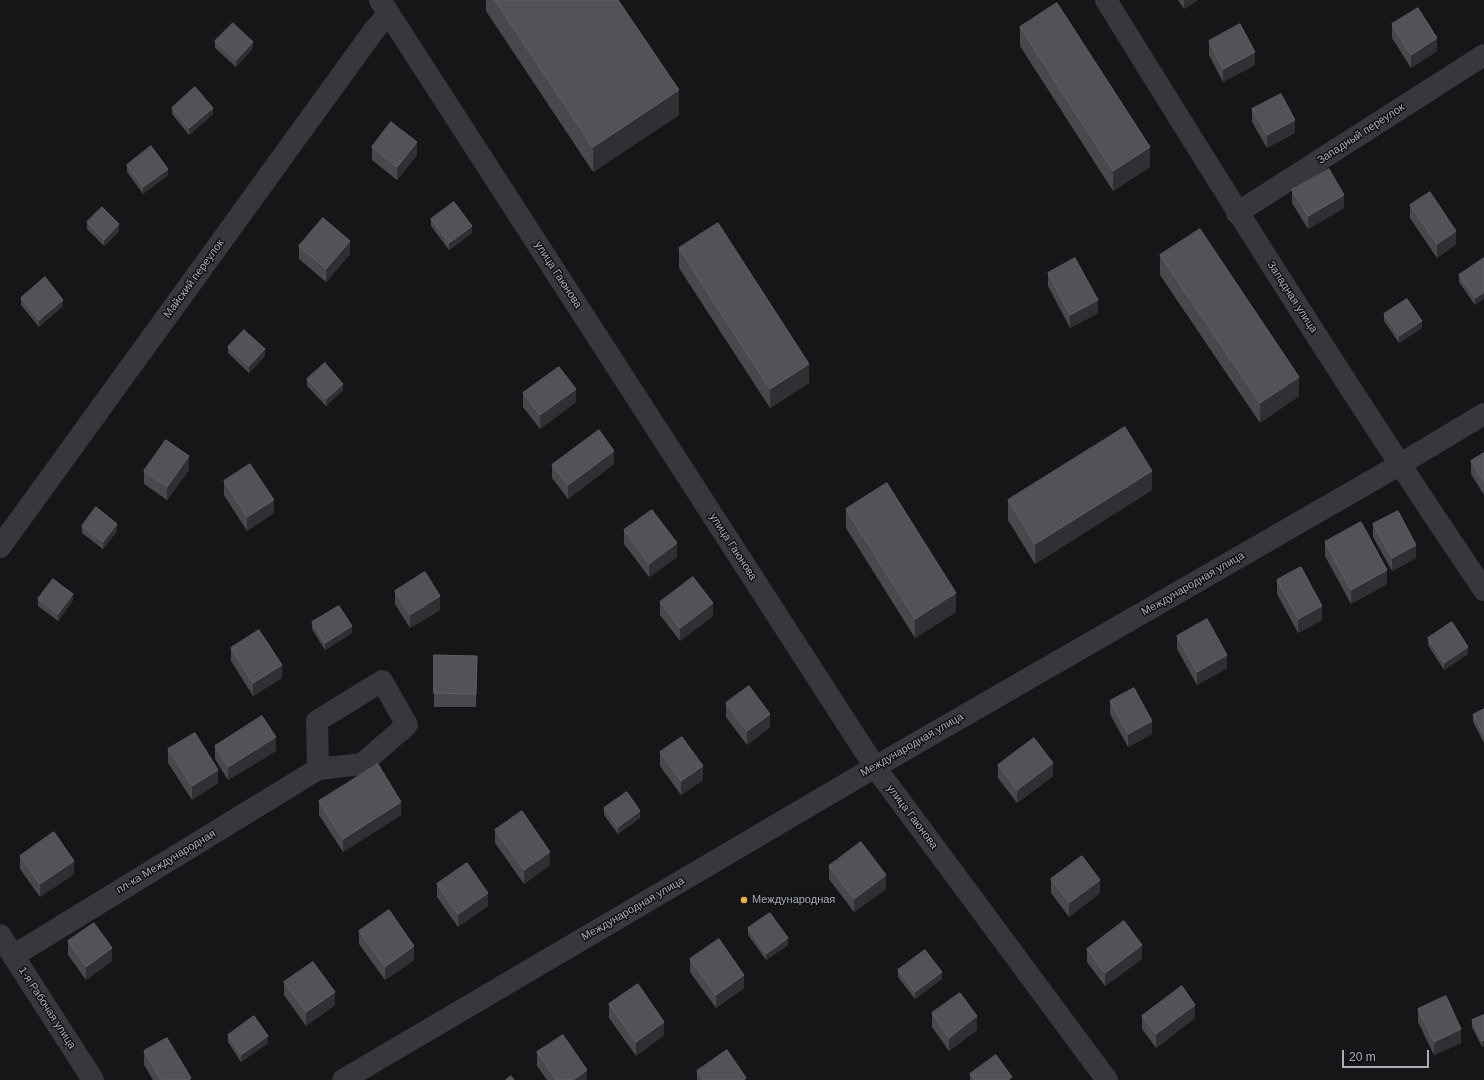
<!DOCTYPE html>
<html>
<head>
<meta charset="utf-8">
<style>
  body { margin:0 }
  #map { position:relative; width:1484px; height:1080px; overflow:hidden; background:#161618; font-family:Arial,sans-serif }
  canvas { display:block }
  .scale { position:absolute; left:1342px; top:1050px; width:87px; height:18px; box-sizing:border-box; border:2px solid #a8adb8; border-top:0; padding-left:5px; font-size:12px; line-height:14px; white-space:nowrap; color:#a8adb8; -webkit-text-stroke:3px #111113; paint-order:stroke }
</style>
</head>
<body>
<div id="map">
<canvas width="1484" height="1080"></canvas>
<div class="scale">20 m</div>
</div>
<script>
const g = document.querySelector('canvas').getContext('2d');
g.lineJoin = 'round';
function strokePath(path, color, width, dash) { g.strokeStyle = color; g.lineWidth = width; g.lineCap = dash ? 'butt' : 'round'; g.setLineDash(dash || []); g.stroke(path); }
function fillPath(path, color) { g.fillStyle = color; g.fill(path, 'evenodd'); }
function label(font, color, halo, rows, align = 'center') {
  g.font = font + ' Arial,sans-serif'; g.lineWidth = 3; g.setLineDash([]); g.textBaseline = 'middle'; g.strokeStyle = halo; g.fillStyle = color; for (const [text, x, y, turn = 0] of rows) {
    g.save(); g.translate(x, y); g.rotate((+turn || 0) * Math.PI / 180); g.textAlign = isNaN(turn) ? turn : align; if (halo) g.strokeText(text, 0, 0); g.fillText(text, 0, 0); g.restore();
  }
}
strokePath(new Path2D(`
  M380,0L875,767L1107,1080
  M1106,0C1229,199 1353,397 1484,590
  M1237,213L1484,55
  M0,547L375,29L389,14
  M0,935L93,1080
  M13,956L318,769L362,764L407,725L382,681L317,721L318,769
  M343,1080L875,767L1399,465L1484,414`), '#37383d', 22);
fillPath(new Path2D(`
  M486,0H618L679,115L593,172L486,11Z
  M1178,0H1198L1184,9Z
  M1392,24L1437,51L1411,68L1392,38Z
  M1020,27L1150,167L1113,191L1020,46Z
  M215,41L253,48L236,67L215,48Z
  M1209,41L1255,65L1223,82L1209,55Z
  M172,108L213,114L189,135L172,114Z
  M1252,109L1295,133L1267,148L1252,122Z
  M372,147L417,155L397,180L372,160Z
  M127,165L168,175L143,194L127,172Z
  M1292,190L1344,208L1308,229L1292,203Z
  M1410,205L1456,244L1437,258L1410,218Z
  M431,219L472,233L449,250L431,226Z
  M87,222L119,231L104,246L87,229Z
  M299,246L350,254L326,282L299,259Z
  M679,248L809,383L770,408L679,268Z
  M1160,255L1299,396L1260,423L1160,275Z
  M1484,258L1475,305L1459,282V275Z
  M1048,273L1098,313L1070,328L1048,286Z
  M21,298L63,306L39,327L21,305Z
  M1384,314L1422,328L1399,343L1384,321Z
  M228,347L265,356L249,373L228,353Z
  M307,379L343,390L326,406L307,386Z
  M523,393L576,402L540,429L523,407Z
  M1484,453V495L1471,474V461Z
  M614,464L568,499L552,478V465Z
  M189,470L167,500L144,484V471Z
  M224,481L274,513L247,531L224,495Z
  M1152,490L1035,564L1008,520V500Z
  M846,509L956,612L915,638L846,528Z
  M1373,524L1416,558L1392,571L1373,537Z
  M82,526L117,531L103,549L82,533Z
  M624,530L677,557L649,577L624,544Z
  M1325,542L1387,584L1351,604L1325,556Z
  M1277,580L1322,620L1298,633L1277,594Z
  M395,591L440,610L410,628L395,604Z
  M38,599L73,600L58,621L38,606Z
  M660,602L713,616L680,641L660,615Z
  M312,622L352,633L325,650L312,629Z
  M1177,636L1227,668L1197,685L1177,649Z
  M1428,638L1468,654L1444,670L1428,645Z
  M231,648L282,678L253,696L231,661Z
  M477,656L476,707H434V693Z
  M1110,701L1152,734L1128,747L1110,714Z
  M726,703L770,727L747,745L726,717Z
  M1484,709V743L1473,722V715Z
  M215,746L276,751L228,780L215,759Z
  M168,749L218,783L192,800L168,763Z
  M660,752L703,780L681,795L660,766Z
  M998,765L1053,776L1017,803L998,778Z
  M319,801L401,815L343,852L319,815Z
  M604,808L640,818L618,834L604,815Z
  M495,830L550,865L524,884L495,843Z
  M20,856L74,874L40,897L20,869Z
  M829,866L886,889L854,912L829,879Z
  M1051,879L1100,893L1069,917L1051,893Z
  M437,884L488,906L458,927L437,897Z
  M748,928L788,945L766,960L748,935Z
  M359,931L414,960L385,980L359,944Z
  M68,941L112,961L86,980L68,955Z
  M1087,949L1142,959L1105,986L1087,962Z
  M690,959L744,988L716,1008L690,972Z
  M898,970L942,979L915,999L898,977Z
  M284,982L335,1005L306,1026L284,995Z
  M609,1004L664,1035L636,1056L609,1018Z
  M1418,1009L1461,1043L1434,1055L1418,1022Z
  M932,1013L977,1030L949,1051L932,1027Z
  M1484,1015V1046L1482,1047L1472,1027V1020Z
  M1142,1016L1195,1018L1156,1048L1142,1029Z
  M228,1035L268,1043L241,1062L228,1042Z
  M144,1051L191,1080H153L144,1065Z
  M537,1052L587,1080H547L537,1066Z
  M697,1071L746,1080H697Z
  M970,1074L1012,1080H970Z`), '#47494d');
fillPath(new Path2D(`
  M1184,0H1198L1184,9Z
  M1437,38V51L1411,68V55Z
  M253,42V48L236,67V60Z
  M1255,52V65L1223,82V69Z
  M679,90V115L593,172V147Z
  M213,108V114L189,135V128Z
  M1295,120V133L1267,148V135Z
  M417,142V155L397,180V167Z
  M1150,147V167L1113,191V171Z
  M168,169V175L143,194V187Z
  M1344,195V208L1308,229V216Z
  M119,224V231L104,246V240Z
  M472,226V233L449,250V243Z
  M1456,231V244L1437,258V244Z
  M350,241V254L326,282V269Z
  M1484,292V299L1475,305V298Z
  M63,300V306L39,327V320Z
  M1098,300V313L1070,328V315Z
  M1422,321V328L1399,343V336Z
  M265,349V356L249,373V366Z
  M809,364V383L770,408V389Z
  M1299,377V396L1260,423V403Z
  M343,384V390L326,406V399Z
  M576,389V402L540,429V415Z
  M614,451V464L568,499V485Z
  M189,456V470L167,500V487Z
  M1152,471V490L1035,564V544Z
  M274,500V513L247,531V517Z
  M117,524V531L103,549V542Z
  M677,543V557L649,577V564Z
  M1416,545V558L1392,571V558Z
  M1387,570V584L1351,604V590Z
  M956,593V612L915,638V619Z
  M73,594V600L58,621V614Z
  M440,596V610L410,628V615Z
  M713,603V616L680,641V628Z
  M1322,606V620L1298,633V619Z
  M352,626V633L325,650V643Z
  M1468,647V654L1444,670V663Z
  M1227,655V668L1197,685V672Z
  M282,665V678L253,696V683Z
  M770,714V727L747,745V731Z
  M1152,721V734L1128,747V734Z
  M276,737V751L228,780V767Z
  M1053,763V776L1017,803V790Z
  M703,766V780L681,795V781Z
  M218,770V783L192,800V786Z
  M401,802V815L343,852V839Z
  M640,811V818L618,834V827Z
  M550,852V865L524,884V870Z
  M74,861V874L40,897V884Z
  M886,875V889L854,912V899Z
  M1100,880V893L1069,917V903Z
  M488,893V906L458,927V914Z
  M788,938V945L766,960V954Z
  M1142,945V959L1105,986V973Z
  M414,946V960L385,980V967Z
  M112,948V961L86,980V967Z
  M942,972V979L915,999V992Z
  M744,975V988L716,1008V995Z
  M335,992V1005L306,1026V1012Z
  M1195,1005V1018L1156,1048V1034Z
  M977,1016V1030L949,1051V1038Z
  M664,1022V1035L636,1056V1042Z
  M1461,1029V1043L1434,1055V1042Z
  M268,1036V1043L241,1062V1055Z
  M1484,1040V1046L1482,1047V1041Z
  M587,1070V1080H573Z`), '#2f3033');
const building = new Path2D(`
  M495,0H618L679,90L593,147Z
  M1057,3L1150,147L1113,171L1020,27Z
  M1418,8L1437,38L1411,55L1392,24Z
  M233,23L253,42L236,60L215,41Z
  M1240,24L1255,52L1223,69L1209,41Z
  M195,87L213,108L189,128L172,108Z
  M1281,94L1295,120L1267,135L1252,109Z
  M391,122L417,142L397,167L372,147Z
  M151,146L168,169L143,187L127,165Z
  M1329,169L1344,195L1308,216L1292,190Z
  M1430,192L1456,231L1437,244L1410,205Z
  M454,202L472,226L449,243L431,219Z
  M102,207L119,224L104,240L87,222Z
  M323,218L350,241L326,269L299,246Z
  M718,223L809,364L770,389L679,248Z
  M1200,229L1299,377L1260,403L1160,255Z
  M1075,258L1098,300L1070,315L1048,273Z
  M1484,258V292L1475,298L1459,275Z
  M45,277L63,300L39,320L21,298Z
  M1407,299L1422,321L1399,336L1384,314Z
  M244,330L265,349L249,366L228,347Z
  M325,363L343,384L326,399L307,379Z
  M559,367L576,389L540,415L523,393Z
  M1125,427L1152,471L1035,544L1008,500Z
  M599,430L614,451L568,485L552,465Z
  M166,440L189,456L167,487L144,471Z
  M1484,453V482L1471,461Z
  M250,464L274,500L247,517L224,481Z
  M887,483L956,593L915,619L846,509Z
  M96,507L117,524L103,542L82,526Z
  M652,510L677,543L649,564L624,530Z
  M1398,511L1416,545L1392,558L1373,524Z
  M1361,522L1387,570L1351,590L1325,542Z
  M1301,567L1322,606L1298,619L1277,580Z
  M425,572L440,596L410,615L395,591Z
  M693,577L713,603L680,628L660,602Z
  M53,579L73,594L58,614L38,599Z
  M339,606L352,626L325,643L312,622Z
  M1207,619L1227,655L1197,672L1177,636Z
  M1452,622L1468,647L1444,663L1428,638Z
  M259,630L282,665L253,683L231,648Z
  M434,655L477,656L476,694L434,693Z
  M749,686L770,714L747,731L726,703Z
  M1134,688L1152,721L1128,734L1110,701Z
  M1484,709V736L1473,715Z
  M262,716L276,737L228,767L215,746Z
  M195,733L218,770L192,786L168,749Z
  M682,737L703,766L681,781L660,752Z
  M1034,738L1053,763L1017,790L998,765Z
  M378,764L401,802L343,839L319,801Z
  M627,792L640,811L618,827L604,808Z
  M522,811L550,852L524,870L495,830Z
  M54,832L74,861L40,884L20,856Z
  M861,842L886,875L854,899L829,866Z
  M1082,856L1100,880L1069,903L1051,879Z
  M467,863L488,893L458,914L437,884Z
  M389,910L414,946L385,967L359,931Z
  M770,913L788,938L766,954L748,928Z
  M1124,921L1142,945L1105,973L1087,949Z
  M94,923L112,948L86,967L68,941Z
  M719,939L744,975L716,995L690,959Z
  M925,950L942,972L915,992L898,970Z
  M313,962L335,992L306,1012L284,982Z
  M638,984L664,1022L636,1042L609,1004Z
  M1182,986L1195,1005L1156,1034L1142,1016Z
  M960,993L977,1016L949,1038L932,1013Z
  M1446,996L1461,1029L1434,1042L1418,1009Z
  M1484,1015V1040L1482,1041L1472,1020Z
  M254,1016L268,1036L241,1055L228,1035Z
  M563,1035L587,1070L573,1080H556L537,1052Z
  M167,1038L191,1078L188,1080H161L144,1051Z
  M727,1050L746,1078L743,1080H704L697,1071Z
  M996,1055L1012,1077L1008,1080H975L970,1074Z
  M511,1076L514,1080H506Z`);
fillPath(building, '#525359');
strokePath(building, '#5f6168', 1);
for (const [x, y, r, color] of [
  [744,900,4,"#f2b134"]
]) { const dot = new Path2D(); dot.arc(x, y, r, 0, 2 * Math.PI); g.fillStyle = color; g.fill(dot); strokePath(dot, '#111113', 1.5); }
label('11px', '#a8adb8', '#111113', [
  ["Западный переулок",1361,134,-33],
  ["улица Гаюнова",558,275,57],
  ["Майский переулок",194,279,-54],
  ["Западная улица",1292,297,57],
  ["улица Гаюнова",733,547,57],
  ["Международная улица",1193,584,-30],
  ["Международная улица",912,745,-30],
  ["улица Гаюнова",912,817,53],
  ["пл-ка Международная",166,862,-31],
  ["Международная улица",633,909,-30],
  ["1-я Рабочая улица",47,1008,57]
]);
label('11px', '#a8adb8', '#111113', [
  ["Международная",752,900]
], 'left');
</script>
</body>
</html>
